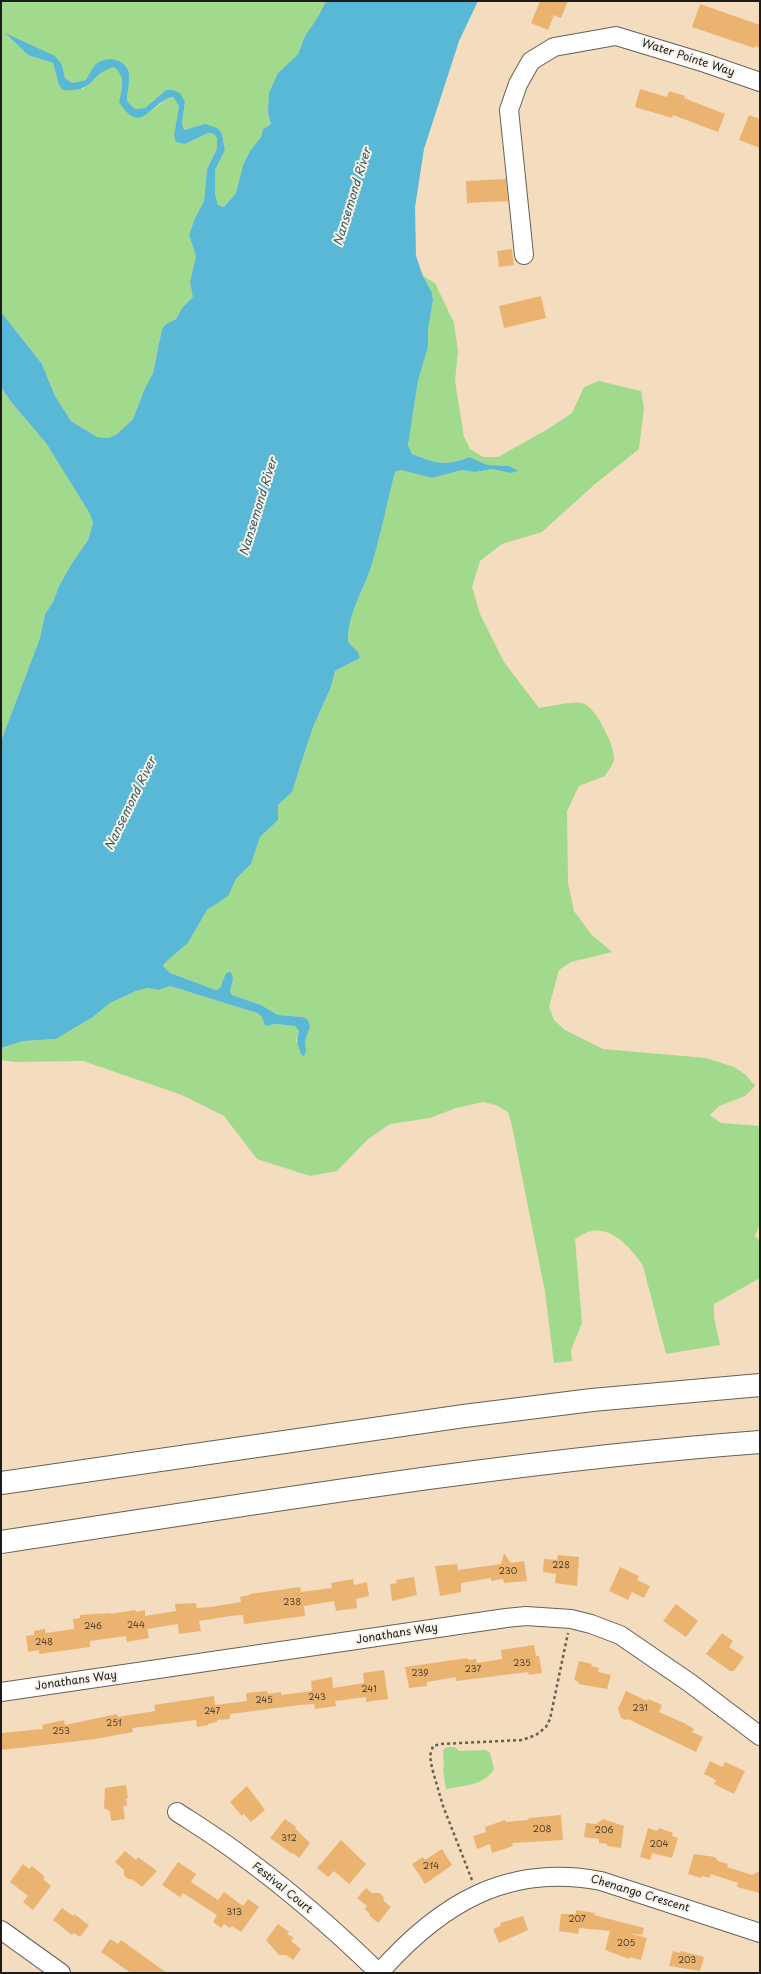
<!DOCTYPE html>
<html>
<head>
<meta charset="utf-8">
<style>
  body { margin:0 }
  #map { position:relative; width:761px; height:1974px; overflow:hidden; background:#f4dcbf; font-family:"Playpen Sans",sans-serif }
  canvas { display:block }
  .frame { position:absolute; inset:0; border:2px solid #1c1c1c; pointer-events:none }
</style>
</head>
<body>
<div id="map">
<canvas width="761" height="1974"></canvas>
<div class="frame"></div>
</div>
<script>
const g = document.querySelector('canvas').getContext('2d');
g.lineJoin = 'round';
function fillPath(path, color) { g.fillStyle = color; g.fill(path, 'evenodd'); }
function strokePath(path, color, width, dash) { g.strokeStyle = color; g.lineWidth = width; g.lineCap = dash ? 'butt' : 'round'; g.setLineDash(dash || []); g.stroke(path); }
function label(font, color, halo, rows, align = 'center') {
  g.font = font + ' "Playpen Sans",sans-serif'; g.lineWidth = 4; g.setLineDash([]); g.textBaseline = 'middle'; g.strokeStyle = halo; g.fillStyle = color; for (const [text, x, y, turn = 0] of rows) {
    g.save(); g.translate(x, y); g.rotate((+turn || 0) * Math.PI / 180); g.textAlign = isNaN(turn) ? turn : align; if (halo) g.strokeText(text, 0, 0); g.fillText(text, 0, 0); g.restore();
  }
}
fillPath(new Path2D(`
  M1,1H326L319,15L305,36L298,54L278,73L268,113L271,124L263,129L261,137L250,151L243,165L236,193L224,207L218,205L215,194V170L225,150L222,134L205,124L184,130L182,123L185,102L166,90L145,108L135,109L127,101L129,75L126,66H95L86,80L72,83L65,78L62,65L6,34L28,55L53,63L59,85L83,89L106,69L114,67C126,77 122,88 119,102L144,116L167,99L173,97L179,106L174,135L185,144L208,133L214,134L217,138V149L207,169L204,201L195,218L189,235L196,256L190,282L194,297L182,308L176,319L166,324L162,329L153,373L145,388L133,419L117,434L109,438L97,437L71,421L55,396L42,364L1,312Z
  M423,276L435,283L454,323L458,352L455,381L464,437L470,449L483,457H498L548,429L572,413L584,387L599,381L641,391L644,408L639,449L595,484L542,532L502,544L480,561L472,587L480,614L504,662L539,708C548,707 574,701 582,703C595,705 616,748 614,760C613,765 607,772 605,776L579,786L567,811L568,883L574,911L591,934L612,952L571,962L559,970L549,1007L554,1020L565,1030L603,1049L706,1058L734,1067L746,1075L755,1086L745,1096L719,1106L710,1115L721,1123L760,1126V1224L755,1236L760,1241V1278L714,1304V1317L720,1345L666,1354L643,1266C635,1253 618,1233 601,1231C591,1229 583,1234 575,1239L582,1323L571,1350L572,1361L554,1363L545,1292L512,1126L508,1112L496,1105L483,1102L456,1108L430,1118L390,1124L367,1140L337,1171L310,1176L257,1159L224,1116L182,1095L83,1061L14,1062L1,1060V1048L23,1041L56,1039L93,1017L110,1003L136,991L148,988L159,990L170,986L257,1013L262,1017L265,1026L276,1024L295,1026L299,1031L296,1041L306,1050L305,1041L310,1027L303,1017L278,1015L261,1005L232,995L230,991L233,979L226,973L220,988L216,990L170,973L163,967L168,960L188,943L207,910L227,896L236,879L251,864L260,837L278,820V805L292,792L313,727L331,687L335,671L360,658L358,652L348,642C348,609 363,594 372,564C381,534 387,503 395,472L401,470L432,478L462,470L475,472L492,469L511,473L509,466L488,465L469,457C444,467 436,463 412,454L408,445L418,381L428,347V330L433,300L432,293Z
  M1,387L11,402L46,443L90,514L93,523L88,540L72,563L59,586L53,602L45,614L40,638L1,741Z
  M447,1747H455L459,1751L486,1750L490,1753L494,1769C484,1786 464,1785 446,1789L443,1770L444,1766L443,1750Z`), '#a1da8c');
fillPath(new Path2D(`
  M326,1H478L459,41L424,149L415,207L416,256L423,276L432,293L433,300L428,330V347L418,381L408,445L412,454C436,463 444,467 469,457L488,465L509,466L518,471L511,473L492,469L475,472L462,470L432,478L401,470L395,472C387,503 381,534 372,564C363,593 348,611 348,642L358,652L360,658L335,671L331,687L313,727L292,792L278,805V820L260,837L251,864L236,879L228,896L207,910L188,943L168,960L163,966L170,973L216,990L220,988L226,973L231,972L233,979L230,991L232,995L261,1005L278,1015L303,1017L308,1020L310,1027L305,1041L306,1050L304,1056L302,1055C297,1046 296,1041 299,1031L295,1026L276,1024L265,1026L262,1017L257,1013L170,986L159,990L148,988L136,991L110,1003L93,1017L56,1039L23,1041L1,1048V741L40,638L45,614L53,602L59,586L72,563L88,540L93,523L90,514L46,443L11,402L1,387V312L42,364L55,396L71,421L97,437L109,438L117,434L133,419L145,388L153,373L162,329L166,324L176,319L182,308L193,297L190,282L196,256L189,235L195,218L204,201L207,169L217,149V138L214,134L208,133L185,144L176,142L174,135L179,106L173,97C149,102 142,138 119,102C122,88 126,77 114,67C90,73 95,93 63,90L59,85L53,63L28,55L5,33L55,56L62,65L65,78L72,83L86,80C89,75 92,68 96,64C107,55 126,59 129,73C130,82 127,93 127,101L135,109L145,108L166,90H173L180,93L185,102L182,123L184,130L205,124L217,128L222,134L225,150L215,170V194L218,205L224,207L236,193L243,165L250,151L261,137L263,129L271,124L268,113L269,93L278,73L298,54L305,36L319,15Z`), '#58b8d6');
fillPath(new Path2D(`
  M540,1H568L561,18L554,15L548,30L531,23Z
  M700,4L760,25V48L755,46L754,48L692,27Z
  M640,89L667,97L669,91L685,96L684,98L725,114L718,132L673,115L672,118L635,107Z
  M749,115L760,119V148L739,140Z
  M506,179L508,201L467,203L466,181Z
  M512,249L514,265L499,267L497,251Z
  M541,296L546,318L504,328L499,306Z
  M504,1553L511,1563L524,1561L527,1581L504,1583L503,1579L491,1581V1578L461,1583V1592L440,1596L435,1566L457,1564L458,1570L501,1564Z
  M558,1555L579,1557L577,1586L555,1583L556,1574L543,1572L544,1559L557,1560Z
  M620,1567L639,1576L637,1580L650,1586L644,1598L632,1592L628,1600L609,1591Z
  M414,1577L417,1595L392,1601L390,1584L397,1583L396,1580Z
  M353,1579L354,1585L367,1582L369,1596L356,1599L357,1608L336,1611L334,1601L304,1606L305,1616L244,1624L243,1615L230,1616L199,1621L201,1631L179,1634L178,1624L147,1629L149,1638L127,1642L126,1636L90,1641V1647L39,1654V1650L28,1652L26,1636L34,1635V1631L45,1629V1633L74,1629L73,1619L80,1618V1615L110,1613L111,1614L135,1610L136,1612L145,1610V1616L176,1611L175,1604L196,1603L197,1608L211,1607L241,1602L240,1597L250,1595V1594L300,1587L301,1592L332,1588L331,1583Z
  M676,1604L698,1621L686,1637L663,1621Z
  M722,1633L733,1641L729,1647L744,1657L734,1671H730L706,1654Z
  M534,1645L536,1656H539L542,1673L529,1675L528,1672L456,1681V1677L427,1682V1686L409,1688L405,1667L468,1658V1660L476,1659L477,1663L502,1659L501,1650Z
  M579,1661L592,1664L591,1666L599,1668L598,1672L611,1675L607,1689L578,1684L579,1682L574,1680Z
  M384,1670L388,1699L366,1702V1697L335,1701L336,1706L315,1709L314,1704L300,1705L230,1714V1719L217,1720V1722L208,1724V1725L197,1727L196,1720L157,1725L132,1728L133,1732L95,1739L1,1750V1733L43,1729L42,1725L64,1720L65,1725L117,1714L118,1717L155,1711L154,1705L214,1696L215,1705L247,1701L246,1693L267,1691L268,1694L281,1692V1695L312,1691L311,1681L332,1677L333,1688L364,1683L363,1673Z
  M626,1691L647,1701L648,1699L660,1704L662,1706L659,1712L686,1724L694,1729L692,1732L703,1737L696,1752L628,1719L626,1720L621,1718L618,1709Z
  M710,1761L722,1767L725,1762L745,1771L734,1794L714,1784L716,1780L704,1774Z
  M126,1785L128,1798H126L127,1806H123L125,1819L111,1821L110,1811L104,1808L105,1788Z
  M247,1786L265,1810L251,1822L244,1814L242,1816L230,1802Z
  M561,1815L563,1840L512,1843L513,1846L492,1853L490,1844L477,1849L473,1836L486,1832L485,1827L505,1820L506,1822L528,1820L529,1818Z
  M285,1819L296,1827L295,1828L310,1843L299,1858L293,1853L292,1854L270,1838Z
  M603,1819L624,1826L621,1848L607,1846V1844L599,1843V1839L584,1837L586,1823L596,1824Z
  M648,1828L657,1831L659,1828L673,1833L672,1836L678,1838L672,1858L652,1853L650,1860L640,1857Z
  M341,1840L366,1864L349,1884L334,1871L328,1877L317,1868Z
  M442,1849L452,1865L425,1884L412,1864L423,1857L425,1860Z
  M125,1851L136,1860L138,1857L157,1871L142,1887L132,1879H128L124,1875V1870L115,1862Z
  M694,1854L715,1857L718,1861L728,1864L727,1867L752,1875L760,1871V1893L737,1887L738,1883L711,1874L709,1878L702,1876L701,1878L688,1874Z
  M178,1862L196,1874L191,1882L218,1900L224,1892L243,1906L248,1899L259,1907L241,1932L232,1926L230,1928L224,1924L221,1928L213,1922L217,1915L183,1893L180,1897L162,1885Z
  M23,1864L29,1869L32,1866L45,1877L43,1879L51,1886L33,1910L23,1902L28,1896L10,1882Z
  M366,1888L372,1893H379L383,1896L384,1901L391,1907L378,1923L369,1915L370,1914L365,1909L367,1906L357,1898Z
  M62,1908L73,1916L74,1914L89,1925L80,1937L74,1933L72,1935L53,1920Z
  M576,1910L595,1913L594,1915L644,1928L642,1935L628,1933L647,1938L641,1960L630,1957L629,1959L605,1950L610,1931L579,1928L578,1934L559,1931L561,1914H576Z
  M523,1916L528,1930L499,1943L493,1929L501,1926L500,1923Z
  M278,1924L289,1932L287,1934L294,1938L291,1941L301,1949L293,1960L286,1955H279L266,1940Z
  M110,1939L118,1944L121,1940L167,1973H131L101,1952Z
  M673,1951L680,1953L681,1951L704,1957L700,1971L669,1966Z`), '#ebb370');
const minor = new Path2D(`
  M524,255L509,110L518,84L531,61L554,47L616,36L705,63L760,82
  M1,1692L506,1618L526,1616L571,1619L591,1624L620,1635L690,1683L760,1736
  M177,1812C197,1825 218,1838 238,1853C288,1889 335,1930 379,1973C440,1904 507,1863 601,1881L760,1933
  M1,1930L61,1973`);
const highway = new Path2D(`
  M1,1483L464,1416L592,1400L760,1385
  M1,1542C253,1504 506,1461 760,1442`);
strokePath(minor, '#685f55', 20);
strokePath(highway, '#685f55', 24);
strokePath(new Path2D(`
  M472,1880L443,1806L432,1768L430,1756L433,1746L441,1744L522,1740L536,1735L546,1727L550,1719L568,1633`), '#685f55', 2.5, [3, 3]);
strokePath(minor, '#fff', 18);
strokePath(highway, '#fff', 22);
label('9px', '#504231', null, [
  ["228",561,1566],
  ["230",508,1572],
  ["238",292,1603],
  ["244",136,1626],
  ["246",93,1627],
  ["248",44,1643],
  ["235",522,1664],
  ["237",473,1670],
  ["239",420,1674],
  ["241",369,1690],
  ["243",317,1698],
  ["245",264,1701],
  ["231",640,1709],
  ["247",212,1712],
  ["251",114,1724],
  ["253",61,1732],
  ["208",542,1830],
  ["206",604,1831],
  ["312",289,1839],
  ["204",659,1845],
  ["214",431,1867],
  ["313",234,1913],
  ["207",577,1920],
  ["205",626,1944],
  ["203",687,1961]
]);
label('11px', '#1c1c1c', '#f7f3e8', [
  ["Water Pointe Way",688,58,18],
  ["Jonathans Way",397,1634,-9],
  ["Jonathans Way",76,1681,-8],
  ["Festival Court",282,1888,39],
  ["Chenango Crescent",640,1894,17]
]);
label('italic 12px', '#345a66', '#f7f3e8', [
  ["Nansemond River",353,197,-73],
  ["Nansemond River",259,507,-73],
  ["Nansemond River",131,804,-64]
]);
</script>
</body>
</html>
